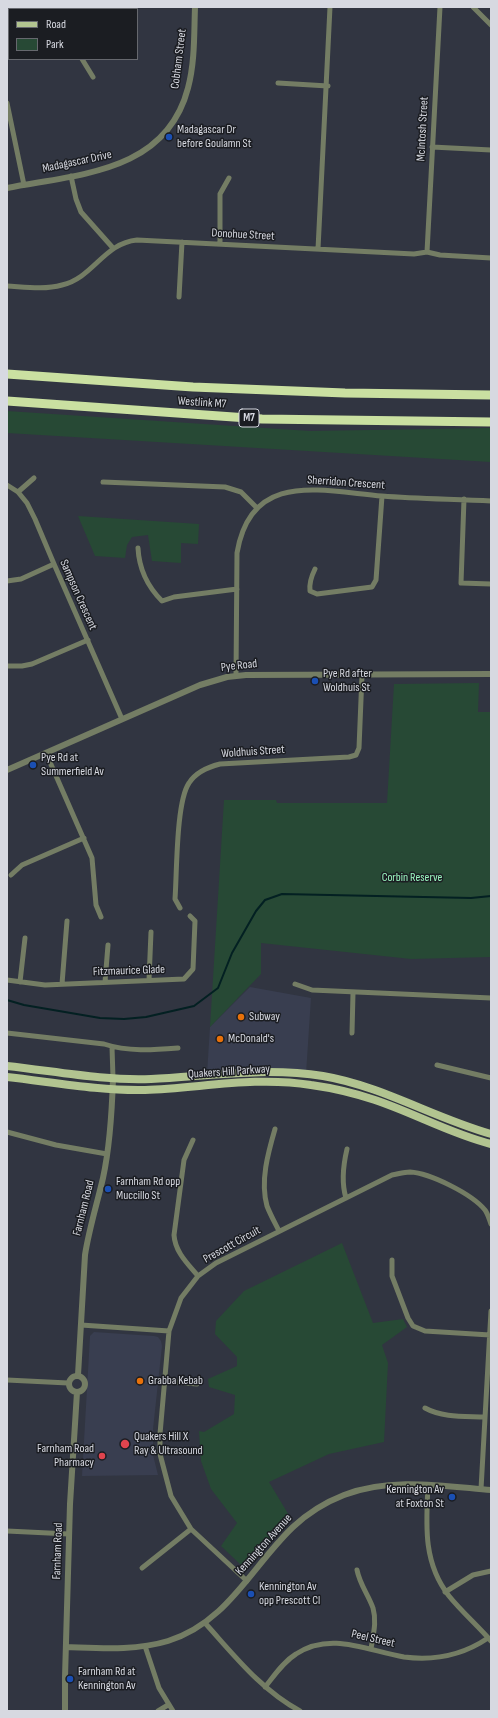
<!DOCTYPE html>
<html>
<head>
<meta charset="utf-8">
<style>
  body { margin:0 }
  #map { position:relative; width:498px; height:1718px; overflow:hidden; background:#313541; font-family:"Sofia Sans Condensed",sans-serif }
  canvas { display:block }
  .frame { position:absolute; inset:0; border:8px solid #d7d9e1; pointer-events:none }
  .legend { position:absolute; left:8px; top:8px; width:130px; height:52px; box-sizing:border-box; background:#1b1d22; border:1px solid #66686e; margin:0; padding:5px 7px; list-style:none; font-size:12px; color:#d7d9e1 }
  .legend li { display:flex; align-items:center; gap:8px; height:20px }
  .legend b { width:20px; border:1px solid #66686e }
</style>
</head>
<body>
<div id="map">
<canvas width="498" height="1718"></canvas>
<div class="frame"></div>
<ul class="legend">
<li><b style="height:5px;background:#b2c490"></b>Road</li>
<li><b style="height:11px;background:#274935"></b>Park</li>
</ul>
</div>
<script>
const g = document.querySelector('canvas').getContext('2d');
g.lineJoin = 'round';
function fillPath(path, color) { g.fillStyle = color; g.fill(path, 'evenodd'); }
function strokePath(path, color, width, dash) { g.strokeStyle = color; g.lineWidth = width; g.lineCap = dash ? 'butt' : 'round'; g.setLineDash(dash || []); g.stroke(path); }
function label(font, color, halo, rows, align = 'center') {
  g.font = font + ' "Sofia Sans Condensed",sans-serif'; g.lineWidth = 3; g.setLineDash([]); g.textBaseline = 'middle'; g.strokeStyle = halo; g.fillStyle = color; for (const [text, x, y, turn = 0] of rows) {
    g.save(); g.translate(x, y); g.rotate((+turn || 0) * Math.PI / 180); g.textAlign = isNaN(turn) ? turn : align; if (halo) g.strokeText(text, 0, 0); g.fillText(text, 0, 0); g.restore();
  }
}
fillPath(new Path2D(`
  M250,987L311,998L306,1074H207L210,1027Z
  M94,1332L154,1336L158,1337L161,1341L162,1346L153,1429V1455L158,1475L82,1476L90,1336Z`), '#393e50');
fillPath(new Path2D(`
  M7,411L310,431L491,428V462L7,433Z
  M78,516L199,524L198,544L181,543V563L152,561L148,535L132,537L127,545L125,558L95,556Z
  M479,683L478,712H491V957L411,959L261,943V974L210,1027L224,800H276L277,803H387L394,684Z
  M342,1243L373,1323L403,1319L407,1327L382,1345L388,1363L384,1442L329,1454L269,1482L290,1517L274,1533L248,1565L242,1566L221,1546L237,1523L211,1489L201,1461L199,1431L204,1432L234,1414L235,1395L209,1387L208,1379L237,1366V1357L215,1334L216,1321L244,1291Z`), '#274935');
strokePath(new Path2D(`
  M7,1000L24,1005L100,1018L124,1019L146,1017L194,1006L218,988L232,953L256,911L265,900L282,894L471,898L491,896`), '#032022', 2);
strokePath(new Path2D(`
  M473,7L491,25
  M80,9V7
  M7,35H9
  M82,59L93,77
  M278,83L328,86
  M7,103L24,185
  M432,147L491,150
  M71,176L76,199L81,212L113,248
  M220,243V194L229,178
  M318,249L330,7
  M427,252L440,7
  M7,286C25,287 44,290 62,285C93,278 104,243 137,240L414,254L427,252L440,255L491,258
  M179,297L182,242
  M103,482L225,487L241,492L257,508
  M7,485L18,492L27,503L35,519L54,564L122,719
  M18,492L34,478
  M464,499L461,583L491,584
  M138,548C139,568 147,586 162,601L174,597L237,589
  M315,569C311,577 309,583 310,591L317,594L372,587L376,580L382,496
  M7,581L21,579L54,564
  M7,666H22L32,664L88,640
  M236,676L237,553C251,470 321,491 382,496C418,499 455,499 491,501
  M46,753L92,858L96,905L101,917
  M11,875L22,865L84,838
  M180,908L175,899C177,872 176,802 189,783C196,772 208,767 220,764L349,757L356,755L359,748L362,675
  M7,980L45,985L184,979L193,969L195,921L190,916
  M149,980L151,932
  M20,982L25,938
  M105,982L108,945
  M62,984L67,921
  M295,984L312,990L491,998
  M7,1033L104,1044C128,1052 153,1050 178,1048
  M352,1033L353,993
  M112,1047L113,1078
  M437,1065L491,1078
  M275,1129C268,1153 260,1181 267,1206C270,1214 275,1223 279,1231
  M7,1132L56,1145L107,1154
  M193,1140L184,1160L174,1235C175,1252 188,1264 198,1276
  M346,1198C341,1182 343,1166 347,1149
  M392,1260V1276L408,1318L413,1326L425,1331L490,1335
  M81,1325L169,1331
  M7,1380L68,1383
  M165,1381L197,1384
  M425,1408C443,1418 466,1416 485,1417
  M428,1486C426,1525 423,1563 449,1596C462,1612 478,1626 491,1641
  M481,1489L491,1311
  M7,1531L69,1534
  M142,1568L191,1529
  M357,1570C360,1585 368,1594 373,1608C377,1622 373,1635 371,1649
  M247,1581L191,1529L171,1496L160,1454V1434L169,1331L181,1298L198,1276L216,1263L392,1175C398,1174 404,1172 410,1172C430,1173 472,1194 485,1210C488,1214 489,1219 491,1224
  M445,1592L473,1575L491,1571
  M205,1623C234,1655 261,1690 300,1711
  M145,1646L159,1688L173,1711
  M265,1687C274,1676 283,1662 296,1654C331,1631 368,1651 404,1657C435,1661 463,1655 488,1638
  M158,1711L168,1705`), '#747d64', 5);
strokePath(new Path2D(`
  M7,188C78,174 166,173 188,88C195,62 194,34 195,7
  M7,770L200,685L227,677L246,675L491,674
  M78,1375L85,1255C89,1229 97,1204 103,1178C110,1146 112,1111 113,1078
  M69 1384a8 8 0 1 1 16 0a8 8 0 1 1-16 0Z
  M66,1647C99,1648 135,1651 168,1641C228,1622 251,1567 293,1527C308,1513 326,1502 344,1495C390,1477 443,1486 491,1490
  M65,1711V1677L70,1504L77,1392`), '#747d64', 6);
strokePath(new Path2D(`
  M7,1066C54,1071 104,1081 151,1079C209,1076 266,1067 323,1076C382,1086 434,1118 491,1134
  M7,1077C52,1082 99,1091 145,1090C201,1088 255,1076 311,1085C333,1088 354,1093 375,1100C414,1113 451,1134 491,1144`), '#b2c490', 8);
strokePath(new Path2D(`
  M7,374L193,387L345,393L491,395
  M7,401L262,419L491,422`), '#cae0a1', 9);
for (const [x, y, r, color] of [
  [169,137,4,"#1a4fb4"],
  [315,681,4,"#1a4fb4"],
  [33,765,4,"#1a4fb4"],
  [241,1017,4,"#e8710a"],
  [220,1039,4,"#e8710a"],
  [108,1189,4,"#1a4fb4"],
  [140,1381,4,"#e8710a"],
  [125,1444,5,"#e0444e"],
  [102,1456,4,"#e0444e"],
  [452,1497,4,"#1a4fb4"],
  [251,1594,4,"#1a4fb4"],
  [70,1679,4,"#1a4fb4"]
]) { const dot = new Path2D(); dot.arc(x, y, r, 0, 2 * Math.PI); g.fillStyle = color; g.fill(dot); strokePath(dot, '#1b1d22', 1.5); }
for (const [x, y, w] of [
  [249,418,20]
]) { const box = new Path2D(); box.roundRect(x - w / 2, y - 9, w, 18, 3); g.fillStyle = '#1b1d22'; g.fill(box); strokePath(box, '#d7d9e1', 1); }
label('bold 11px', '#d7d9e1', null, [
  ["M7",249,418]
]);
label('12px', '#d7d9e1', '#1b1d22', [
  ["Cobham Street",179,59,-83],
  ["McIntosh Street",423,129,-87],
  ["Madagascar Drive",77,162,-12],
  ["Donohue Street",243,235,3],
  ["Westlink M7",202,403,4],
  ["Sherridon Crescent",346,483,4],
  ["Sampson Crescent",78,595,66],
  ["Pye Road",239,666,-6],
  ["Woldhuis Street",253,752,-4],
  ["Fitzmaurice Glade",129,971,-2],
  ["Quakers Hill Parkway",229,1072,-4],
  ["Farnham Road",84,1208,-76],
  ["Prescott Circuit",232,1245,-29],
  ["Kennington Avenue",264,1545,-48],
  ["Farnham Road",58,1551,-88],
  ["Peel Street",373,1639,13]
]);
label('12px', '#d7d9e1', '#1b1d22', [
  ["Madagascar Dr",177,130],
  ["before Goulamn St",177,144],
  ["Pye Rd after",323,674],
  ["Woldhuis St",323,688],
  ["Pye Rd at",41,758],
  ["Summerfield Av",41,772],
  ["Subway",249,1017],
  ["McDonald's",228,1039],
  ["Farnham Rd opp",116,1182],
  ["Muccillo St",116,1196],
  ["Grabba Kebab",148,1381],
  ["Quakers Hill X",134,1437],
  ["Ray & Ultrasound",134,1451],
  ["Farnham Road",94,1449,"right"],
  ["Pharmacy",94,1463,"right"],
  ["Kennington Av",444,1490,"right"],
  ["at Foxton St",444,1504,"right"],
  ["Kennington Av",259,1587],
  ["opp Prescott Cl",259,1601],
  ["Farnham Rd at",78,1672],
  ["Kennington Av",78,1686]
], 'left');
label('12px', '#9bf7c1', '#1b1d22', [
  ["Corbin Reserve",412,878]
]);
</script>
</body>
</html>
